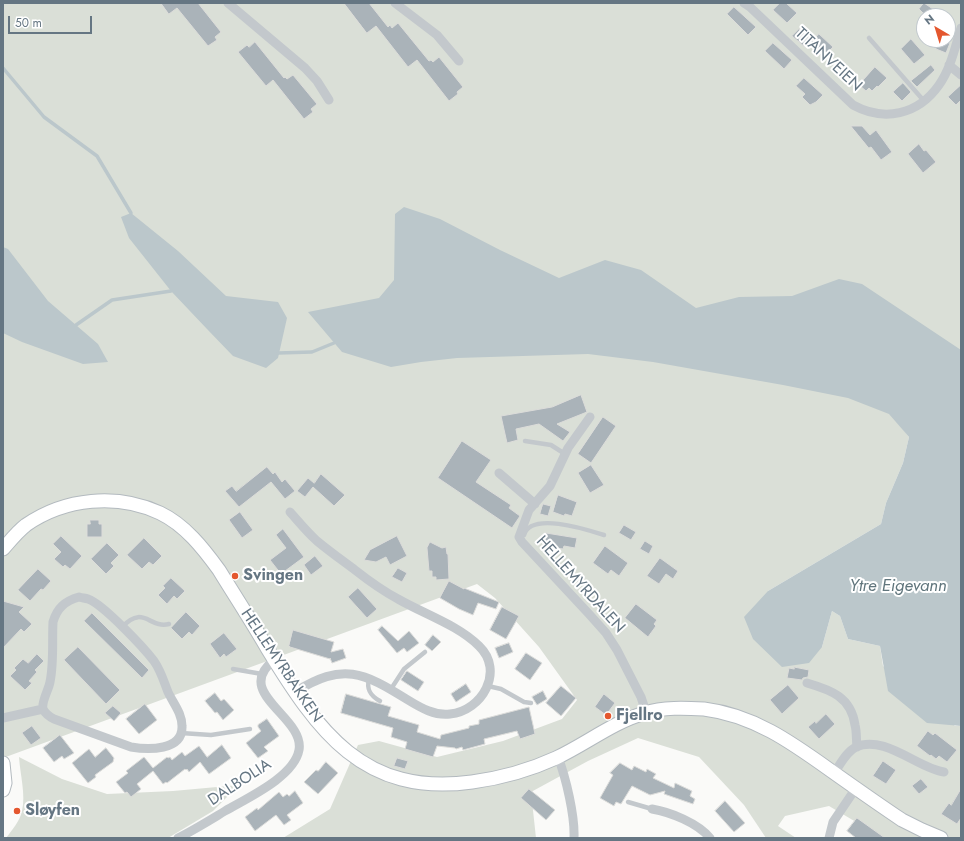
<!DOCTYPE html>
<html>
<head>
<meta charset="utf-8">
<style>
  body { margin:0 }
  #map { position:relative; width:964px; height:841px; overflow:hidden; background:#fafaf8; font-family:Jost,sans-serif }
  canvas { display:block }
  .frame { position:absolute; inset:0; border:4px solid #657683; pointer-events:none }
  .north { position:absolute; left:916px; top:8px; width:40px; height:40px; box-sizing:border-box; background:#fff; border:1px solid #c1c8cd; border-radius:50%; rotate:322deg; font-size:11px; font-weight:700; line-height:16px; text-align:center; color:#657683 }
  .north::after { content:''; display:block; margin:auto; width:14px; height:18px; background:#e4572e; clip-path:polygon(50% 0,100% 100%,50% 72%,0 100%) }
  .scale { position:absolute; left:8px; top:16px; width:84px; height:18px; box-sizing:border-box; border:2px solid #657683; border-top:0; padding-left:5px; font-size:12px; line-height:14px; white-space:nowrap; color:#657683; -webkit-text-stroke:3px #fff; paint-order:stroke }
</style>
</head>
<body>
<div id="map">
<canvas width="964" height="841"></canvas>
<div class="frame"></div>
<div class="north">N</div>
<div class="scale">50 m</div>
</div>
<script>
const g = document.querySelector('canvas').getContext('2d');
g.lineJoin = 'round';
function fillPath(path, color) { g.fillStyle = color; g.fill(path, 'evenodd'); }
function strokePath(path, color, width, dash) { g.strokeStyle = color; g.lineWidth = width; g.lineCap = dash ? 'butt' : 'round'; g.setLineDash(dash || []); g.stroke(path); }
function label(font, color, halo, rows, align = 'center') {
  g.font = font + ' Jost,sans-serif'; g.lineWidth = 4; g.setLineDash([]); g.textBaseline = 'middle'; g.strokeStyle = halo; g.fillStyle = color; for (const [text, x, y, turn = 0] of rows) {
    g.save(); g.translate(x, y); g.rotate((+turn || 0) * Math.PI / 180); g.textAlign = isNaN(turn) ? turn : align; if (halo) g.strokeText(text, 0, 0); g.fillText(text, 0, 0); g.restore();
  }
}
fillPath(new Path2D(`
  M3,3H961V406L902,428L909,437L903,463L886,503L881,524L768,591L822,647L832,611L840,616L848,639L880,646L883,666L955,726H961V838H883L829,806L785,816L778,826L796,838H766L744,805L699,757L638,738L588,761L531,792L536,838H283L330,809L358,745L379,741L437,757L503,741L562,719L577,700L539,647L495,598L477,584L3,758ZM924,16H948V40H924Z
  M19,757L62,779L107,794L173,791L239,785L213,811L168,838H6C12,830 20,821 22,811C26,795 20,774 19,757Z`), '#dadfd7');
fillPath(new Path2D(`
  M404,207L440,219L500,250L559,278L605,260L641,270L696,308L739,297L792,296L839,279L862,284L961,350V726L927,723L888,691L880,646L848,639L840,616L832,611L822,647L809,663L782,667L753,639L744,617L768,591L881,524L886,503L903,463L909,437L889,414L848,398L783,385L653,362L588,354L457,358L421,362L391,367L342,352L308,312L379,298L394,280L395,214Z
  M131,213L178,251L226,296L278,302L287,318L278,358L266,368L233,356L207,329L171,291L129,238L121,217Z
  M3,247L8,249L48,301L98,344L108,362L83,364L22,342L3,333Z`), '#bbc7cb');
strokePath(new Path2D(`
  M3,68L44,117L97,156L131,213
  M76,325L112,300L171,291
  M278,353L312,352L334,343`), '#bbc7cb', 3.5);
const building = new Path2D(`
  M161,3H198L221,32L215,37L217,40L208,46L177,8L169,14Z
  M344,3H369L388,27L390,25L392,28L398,23L429,61L431,60L433,62L439,57L463,87L457,92L458,94L449,101L417,60L408,67L376,26L367,33Z
  M780,3H786L797,13L787,23L773,10Z
  M924,3L936,11L931,16H926L919,9Z
  M734,7L756,27L748,35L727,14Z
  M799,29L812,40L805,47L792,36Z
  M819,34L833,47L823,57L809,44Z
  M911,39L925,55L914,64L901,49Z
  M940,40L950,43L946,53L936,49Z
  M255,42L284,78L285,77L287,79L293,75L317,104L311,109L313,112L304,119L273,80L266,86L238,52L247,45L249,47Z
  M773,43L792,60L784,69L765,51Z
  M931,65L935,70L917,87L911,81Z
  M875,67L887,78L878,87L877,86L872,91L869,88L866,91L859,85Z
  M804,78L823,95L816,102L810,105L802,97L805,94L796,86Z
  M903,83L911,92L902,101L893,92Z
  M961,85V100L956,105L948,97Z
  M851,126H862L870,135L876,130L892,152L881,160L871,147L869,148Z
  M919,144L924,151L926,150L936,162L923,173L908,154Z
  M581,395L587,412L557,424L570,432L563,441L539,424L516,429L518,440L507,443L501,416L552,407Z
  M603,417L616,426L591,463L578,454Z
  M462,441L491,460L476,482L511,505L509,508L520,516L512,528L438,478Z
  M591,465L604,485L590,493L578,473Z
  M267,467L273,474L275,472L282,482L285,479L295,491L285,499L271,482L239,507L225,491L232,486L236,491Z
  M321,474L345,495L334,506L313,487L305,497L297,491L308,478L314,483Z
  M558,495L577,502L572,516L565,514L564,516L553,512Z
  M543,504L551,506L548,516L540,514Z
  M240,512L253,530L242,538L229,520Z
  M90,520H99V524H102V537H87V524H90Z
  M624,525L636,532L631,540L619,533Z
  M283,529L304,557L281,574L270,560L286,548L276,535Z
  M546,533L577,538L575,548L564,546L563,549L544,546Z
  M61,536L82,556L70,569L65,565L63,567L54,559L61,552L53,544Z
  M397,536L407,556L390,565L386,557L376,562L364,560L370,550Z
  M144,538L162,556L153,565L149,562L142,569L127,555Z
  M645,541L653,546L649,554L640,549Z
  M430,542L442,548L446,547L447,554H448L449,579L436,580V577H432V571H429L427,548Z
  M107,543L119,555L111,563L114,566L106,574L91,559Z
  M605,546L628,563L619,576L611,570L608,574L593,563Z
  M315,556L323,566L311,575L304,565Z
  M660,558L678,571L673,579L666,574L659,584L647,576Z
  M398,568L407,573L402,582L392,577Z
  M38,569L51,581L43,590L41,589L30,601L18,590Z
  M171,578L185,591L177,599L174,596L167,604L158,595L165,588L163,586Z
  M449,581L464,589V588L499,602L496,609L478,603L473,615L459,609L440,598Z
  M358,588L377,609L367,618L348,597Z
  M3,601L24,607L19,612L32,624L24,632L21,629L3,648Z
  M636,604L657,620L654,624L656,626L648,637L625,618Z
  M502,607L519,616L506,639L490,630Z
  M186,612L200,626L192,635L189,632L182,639L171,628Z
  M92,613L149,670L142,678L84,621Z
  M382,626L398,641L409,631L419,643L407,652L404,648L397,653L378,630Z
  M293,630L334,642L331,652L343,649L346,658L332,663L330,658V659L290,647L289,646Z
  M224,633L237,649L226,657L224,654L220,658L210,644Z
  M433,635L441,642L432,651L425,645Z
  M509,643L513,652L499,658L495,648Z
  M78,647L120,690L106,704L64,660Z
  M526,653L542,663L530,680L515,669Z
  M37,654L44,661L35,670L37,672L29,681L32,683L25,690L10,676L16,670L14,668L23,659L28,663Z
  M794,667L809,670L808,677L803,678L802,680L787,678L789,668L794,669Z
  M407,671L424,682L418,691L401,680Z
  M466,684L471,692L456,702L451,694Z
  M788,685L799,698L782,714L770,700Z
  M561,686L576,698L561,716L546,703Z
  M543,691L547,699L537,705L532,697Z
  M215,693L221,701L224,699L234,710L223,720L217,712L215,713L205,701Z
  M346,694L391,707L388,716L419,725L417,732L440,739L441,735L469,728V726L479,724V720L529,707L535,734L520,739L517,731L484,739L485,744L463,750L462,747L456,749L455,748L437,746L433,757L405,749L407,742L391,737L393,728L341,713Z
  M604,694L615,703L606,715L595,707Z
  M145,704L157,720L139,734L126,719Z
  M113,706L121,713L114,721L105,713Z
  M826,714L835,724L819,739L808,727L815,721L816,723Z
  M267,719L279,736L264,747L268,751L258,758L246,743L261,731L258,727V725Z
  M32,726L41,738L31,745L22,733Z
  M928,731L933,735L935,733L957,750L947,762L939,756L936,759L931,755L930,756L917,746Z
  M60,735L74,753L64,759L62,756L54,762L43,748Z
  M222,745L231,758L209,774L200,762L189,772L187,769L186,770L185,769L167,783L166,782L163,784L153,771L137,784L141,789L131,797L127,792L125,793L116,782L128,773L126,771L144,757L153,768L167,757L168,758L170,757L172,760L182,752L185,756L199,746L207,757Z
  M106,748L114,758L113,762L95,775L96,777L88,783L72,763L89,749L95,757Z
  M397,758L408,761L405,769L394,766Z
  M883,761L896,770L886,784L873,776Z
  M326,762L338,773L318,794L304,782L316,770L318,771Z
  M620,763L632,770L634,766L646,772L647,769L656,774L653,778L674,788L675,783L692,791L690,796L695,799L693,804L664,794L665,791L650,795L632,786L621,804L616,802L614,806L600,798L613,775L610,773Z
  M921,779L928,787L919,794L912,786Z
  M529,789L555,810L546,820L521,798Z
  M961,789V818L957,824L941,814L949,803L951,805Z
  M295,791L303,803L287,815L291,820L284,825L276,815L255,831L245,817L257,808L258,810L279,792L283,797L287,794L289,796Z
  M725,801L745,823L734,832L715,811Z
  M857,818L885,838H856L847,831Z`);
fillPath(building, '#aab3b9');
strokePath(building, '#dcdcda', 1);
const secondary = new Path2D(`
  M3,549C10,541 17,532 26,525C65,498 117,493 160,513C185,525 203,548 219,570C235,596 252,622 267,648C318,731 363,797 472,782C501,778 530,770 556,758C586,744 613,722 645,713C663,707 685,708 704,709C753,715 791,742 830,770C854,787 878,804 902,820L922,830L941,838
  M3,763L5,783L3,790`);
strokePath(secondary, '#b3babf', 15);
strokePath(new Path2D(`
  M869,38L924,101
  M525,441L551,445L565,454
  M524,535C531,511 588,530 604,535
  M122,627C144,604 149,629 169,624
  M233,669L262,674
  M369,679C366,690 371,696 380,701
  M488,686L501,689L524,702L531,703
  M391,689L404,669L425,652
  M181,733L211,735L250,729
  M628,802L652,809`), '#c3c8cc', 4.5);
strokePath(new Path2D(`
  M228,3L305,68L317,81L329,100
  M395,3L437,35L459,61
  M744,3L750,7L853,105C884,122 918,115 939,85C951,68 955,47 961,28
  M949,65L961,75
  M590,417L568,448L550,486L529,510L519,537L522,542L589,614L606,633L617,650L641,697L646,712
  M499,473L535,504
  M290,512C299,522 307,532 317,541C329,551 343,561 355,570C369,581 383,591 398,599C424,614 458,625 479,646C505,671 482,711 450,714C435,716 421,708 408,700C363,672 343,662 295,692
  M79,597C82,598 85,598 88,599C103,604 144,648 154,661C161,671 164,682 168,692C173,703 182,713 182,726C183,751 148,750 131,747L54,719C50,717 45,713 43,709C41,702 49,689 50,682C54,663 52,641 53,622C57,608 65,601 79,597Z
  M807,683C831,690 851,697 855,725C857,732 856,740 857,747
  M3,718L43,709
  M558,757C566,778 575,816 574,838
  M834,773C840,765 846,752 856,747C884,734 919,769 944,772
  M652,809C670,812 698,823 710,838
  M178,838C194,830 210,820 225,811C247,798 294,777 299,750C305,717 232,693 274,660
  M829,838L833,822L856,788`), '#c3c8cc', 9);
strokePath(secondary, '#fff', 13);
for (const [x, y, r, color] of [
  [235,576,4,"#e4572e"],
  [608,716,4,"#e4572e"],
  [17,811,4,"#e4572e"]
]) { const dot = new Path2D(); dot.arc(x, y, r, 0, 2 * Math.PI); g.fillStyle = color; g.fill(dot); strokePath(dot, '#fff', 1.5); }
label('16px', '#657683', '#fff', [
  ["TITANVEIEN",828,60,43],
  ["HELLEMYRDALEN",580,585,48],
  ["HELLEMYRBAKKEN",281,666,56],
  ["DALBOLIA",240,783,-33]
]);
label('bold 16px', '#657683', '#fff', [
  ["Svingen",243,576],
  ["Fjellro",616,716],
  ["Sløyfen",25,811]
], 'left');
label('italic 17px', '#60757c', '#fff', [
  ["Ytre Eigevann",898,587]
]);
</script>
</body>
</html>
